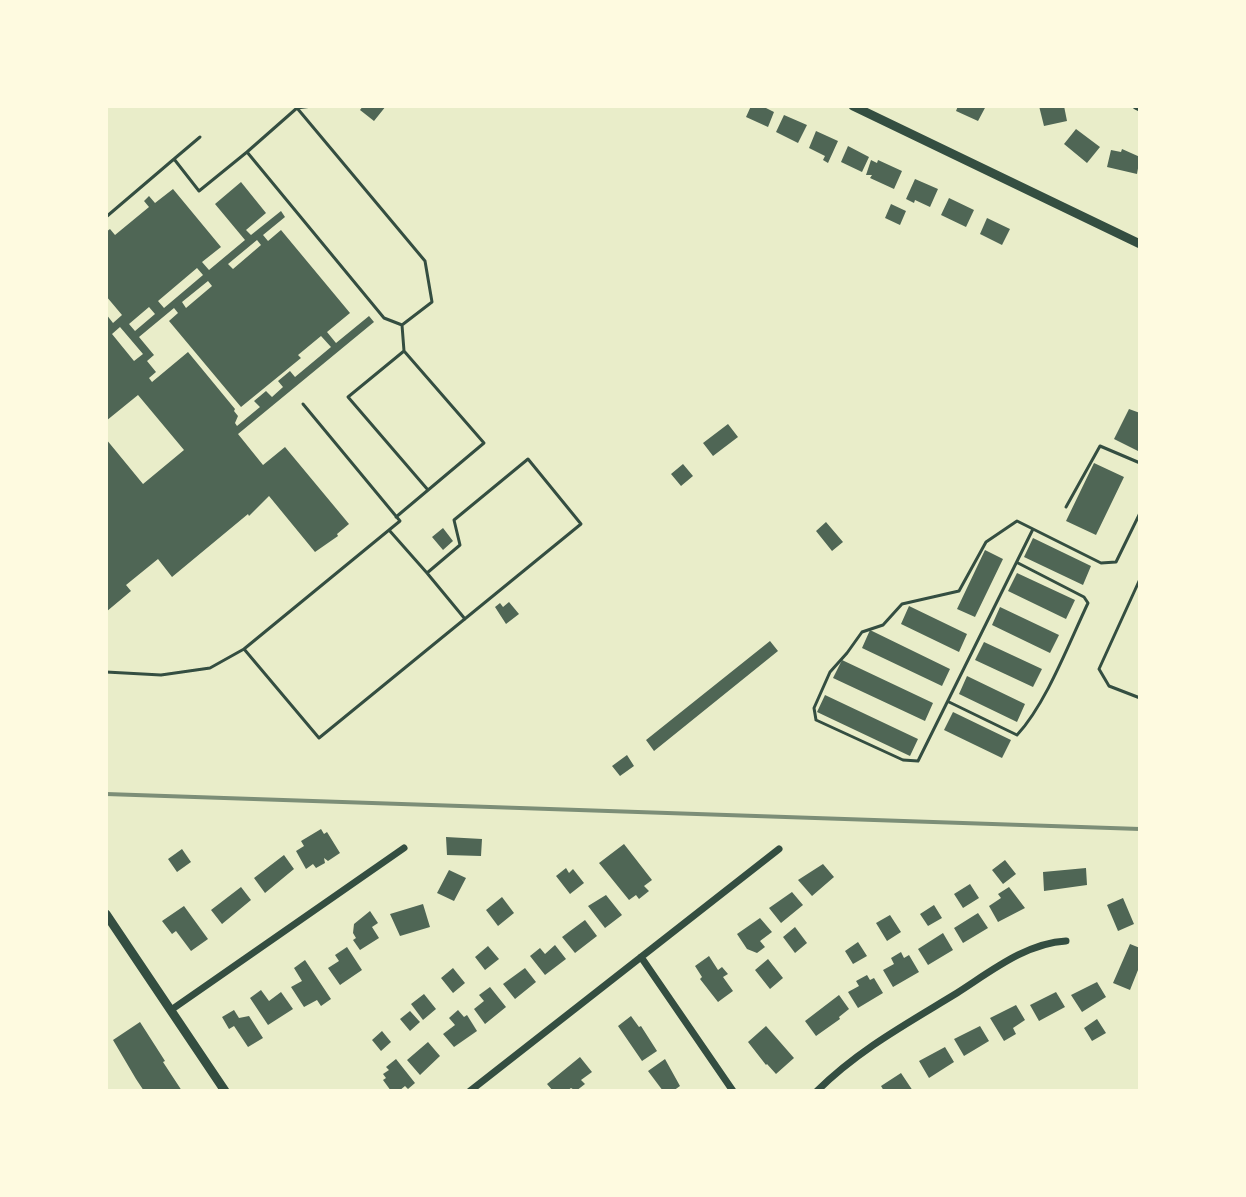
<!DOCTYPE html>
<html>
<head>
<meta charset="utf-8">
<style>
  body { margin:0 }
  #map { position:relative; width:1246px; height:1197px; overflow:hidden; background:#e9edc9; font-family:Montserrat,sans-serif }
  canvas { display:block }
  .frame { position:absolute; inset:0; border:108px solid #fefae0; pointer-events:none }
</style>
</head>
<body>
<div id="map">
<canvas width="1246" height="1197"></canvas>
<div class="frame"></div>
</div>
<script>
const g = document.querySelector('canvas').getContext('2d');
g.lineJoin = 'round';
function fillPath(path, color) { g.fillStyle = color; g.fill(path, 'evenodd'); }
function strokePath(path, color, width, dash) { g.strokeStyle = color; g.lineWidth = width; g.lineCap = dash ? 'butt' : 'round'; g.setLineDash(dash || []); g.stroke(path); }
fillPath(new Path2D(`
  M363,106H386L374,121L360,110Z
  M751,106H762L774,112L768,127L746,117Z
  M958,106H986L978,121L956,111Z
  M1039,106H1064L1067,121L1044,126Z
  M784,115L807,125L798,143L776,132Z
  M1076,129L1100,147L1087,163L1064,144Z
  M816,131L838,141L828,163L823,160L825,156L809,148Z
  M848,146L869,157L862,172L841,162Z
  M1122,149L1140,157L1137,174L1107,167L1111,150L1121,152Z
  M871,160L877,163L878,160L902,171L894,189L870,178L872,175H866Z
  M915,179L938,189L930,207L915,200L914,203L906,199Z
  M241,182L266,213L246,230L251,235L281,211L285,217L263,235L268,241L281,230L350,313L327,332L336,343L369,316L374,322L238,434L263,465L285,447L349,524L337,534L338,536L315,552L269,496L249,516L248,514L172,577L158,559L126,585L131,591L106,612V439L143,484L184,450L138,395L106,421V314L113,323L122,315L106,296V232L110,229L115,235L149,207L144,201L149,196L155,203L173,189L221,247L202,262L209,270L245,240L215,204ZM257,240L261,245L233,269L228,264ZM197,268L203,275L164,308L158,301ZM208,281L212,286L186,308L182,302ZM149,307L155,314L135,331L129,324ZM174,308L178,313L169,321L241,407L301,358L298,355L321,336L331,347L295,377L290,371L278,381L283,387L272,397L266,391L254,401L260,407L237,426L235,423L238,416L234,411L235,409L188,352L152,382L149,378L156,372L147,361L154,355L139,337ZM120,327L143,354L134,361L112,334Z
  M949,198L974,210L966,227L941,215Z
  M891,204L906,211L900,225L885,218Z
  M987,218L1010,229L1002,245L980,234Z
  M1129,409L1140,413V452L1114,439Z
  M728,424L738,437L713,456L703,443Z
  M1094,463L1124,477L1096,535L1066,521Z
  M683,464L693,476L681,486L671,474Z
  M826,522L843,542L832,551L816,531Z
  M443,528L453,541L443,550L432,537Z
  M1033,538L1091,566L1083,585L1024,557Z
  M985,550L1003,559L975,617L957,609Z
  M1017,573L1075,600L1066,619L1008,591Z
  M509,602L519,614L506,624L495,607L500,603L503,607Z
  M909,606L967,634L959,652L901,624Z
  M1000,607L1059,635L1050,653L992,625Z
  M870,630L950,669L942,686L862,648Z
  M770,641L778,651L654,751L646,740Z
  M984,642L1042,669L1033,687L975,660Z
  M842,660L933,703L925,721L833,678Z
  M967,676L1025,704L1017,722L959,694Z
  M825,695L918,739L910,756L817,712Z
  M953,712L1011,740L1002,758L944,730Z
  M627,755L634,766L620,776L612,766Z
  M321,829L324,834L327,832L340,853L328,861L324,858L325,863L316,868L313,864L306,869L296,851L304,846L301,841Z
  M446,837L482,839L481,856L447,855Z
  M624,844L652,880L644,886L649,891L639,899L636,895L629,900L599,863Z
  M182,849L191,862L177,872L168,859Z
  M284,855L294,869L265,893L254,878Z
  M1005,860L1016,874L1003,884L992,870Z
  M823,864L834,877L812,896L798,880Z
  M566,868L569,873L573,869L584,883L570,894L556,876Z
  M1086,868L1087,885L1044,891L1043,872Z
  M449,870L466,878L454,901L437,893Z
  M970,884L979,898L963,908L954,894Z
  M241,887L251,900L222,924L211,910Z
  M1009,887L1025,908L998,922L989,906L1001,898L998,894Z
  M792,892L803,905L781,923L769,908Z
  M606,895L622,915L605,928L588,906Z
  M502,897L514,913L498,926L486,910Z
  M1123,898L1134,924L1118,931L1107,905Z
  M423,904L430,927L400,936L390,914Z
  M934,905L942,918L928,926L920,914Z
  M184,906L208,939L191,951L176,931L172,934L162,921Z
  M370,911L378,923L372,927L379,938L360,950L353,940L356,938L353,933L354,924Z
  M978,913L988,928L963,943L954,928Z
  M890,915L901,932L887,941L876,923Z
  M760,918L772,932L760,941L765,947L757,953L747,949L737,934Z
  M585,920L597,936L575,953L562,937Z
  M795,927L807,943L795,953L783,937Z
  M943,933L953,950L928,965L918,949Z
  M858,942L867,956L853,964L845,951Z
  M1130,944L1140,948V965L1130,990L1113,983Z
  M555,945L566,959L545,975L530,956L540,948L545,954Z
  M488,946L499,959L485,970L475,957Z
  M347,947L362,970L340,985L328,968L339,961L335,955Z
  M901,952L904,958L909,955L919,972L893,987L883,970L894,964L891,958Z
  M709,956L718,970L722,967L728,974L723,977L733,991L718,1002L700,979L702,977L695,966Z
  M768,959L783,978L770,989L755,970Z
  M305,960L331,999L321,1006L317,1000L304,1007L291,987L302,981L294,968Z
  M453,968L465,983L453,993L441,978Z
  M525,968L536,982L515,999L503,984Z
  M867,975L870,980L874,978L883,993L858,1008L848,992L859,986L856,981Z
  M1097,982L1106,997L1082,1012L1071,995Z
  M490,987L506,1007L485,1024L474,1009L484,1001L479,995Z
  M261,990L269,1001L281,992L293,1009L268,1025L250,998Z
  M1056,992L1065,1007L1039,1021L1030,1005Z
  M424,994L436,1009L423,1020L411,1004Z
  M839,995L849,1009L839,1017L840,1019L816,1036L805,1021Z
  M1016,1005L1025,1020L1013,1028L1016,1034L1004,1041L990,1018Z
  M234,1010L239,1018L249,1016L263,1038L248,1047L234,1026L229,1029L222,1017Z
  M458,1010L464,1017L467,1015L477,1031L454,1047L443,1034L455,1025L449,1018Z
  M410,1011L420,1022L410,1031L400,1019Z
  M631,1016L639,1027L641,1026L657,1051L642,1061L618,1026Z
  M1097,1019L1106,1033L1092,1041L1084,1028Z
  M140,1022L165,1061L163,1062L182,1091H144L136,1079L113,1040Z
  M766,1026L794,1058L776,1074L767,1064L766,1065L748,1042Z
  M980,1026L989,1041L964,1056L954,1039Z
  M382,1031L391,1042L381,1051L372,1040Z
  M428,1042L440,1056L420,1075L407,1060Z
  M945,1047L954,1062L929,1078L919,1061Z
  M580,1057L592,1072L581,1080L585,1084L576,1091L571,1088L567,1091H553L547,1084Z
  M396,1059L415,1083L408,1089L405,1086L399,1091H391L383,1080L386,1078L383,1074L389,1070L386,1067Z
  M665,1059L680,1086L673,1091H663L648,1071Z
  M901,1073L913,1091H884L881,1086Z`), '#4f6655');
strokePath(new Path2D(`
  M297,108L425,261L432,302L402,325L384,318L247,152Z
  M297,108L312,106
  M200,137L174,159L199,191L247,152
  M106,217L174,159
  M404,351L348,397L428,490
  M1066,507L1100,446L1140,463
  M396,517L484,443L404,351L402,325
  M1033,529L918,761L903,760L816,720L814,708L830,672L847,653L862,632L883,625L902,604L959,591L986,542L1017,521L1101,563L1116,562L1140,513
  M427,573L465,619
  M1140,579L1099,669L1109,686L1140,698
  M244,649L319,738L581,524L528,459L454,520L460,545L427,573L389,530
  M106,672L161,675L210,668L244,649L400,521L303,404
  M949,702L1017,735C1046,704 1069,643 1088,603L1084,597L1018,563`), '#344e41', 3);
strokePath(new Path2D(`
  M1136,106L1140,108
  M641,957L733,1091
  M171,1010L404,848
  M470,1091L779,849
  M817,1091C858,1050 908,1023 957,993C990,972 1026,943 1066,941`), '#344e41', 7);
strokePath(new Path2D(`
  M853,106L1140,244
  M106,914L225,1091`), '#344e41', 9);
strokePath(new Path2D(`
  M106,794L1140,829`), '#7c8e77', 4);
</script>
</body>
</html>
